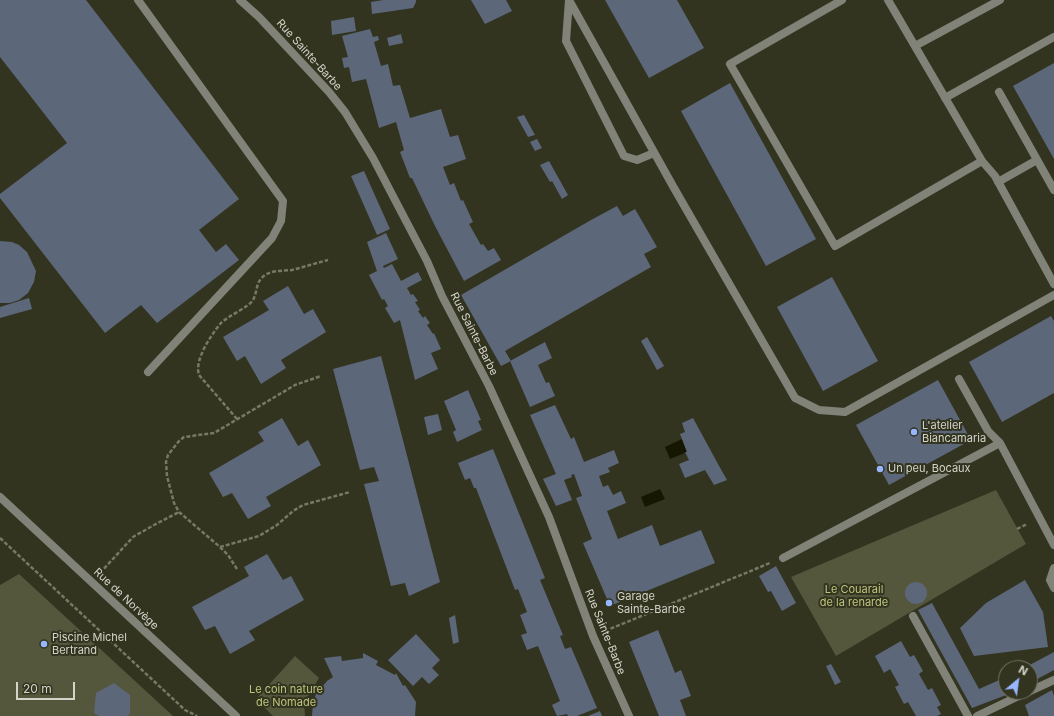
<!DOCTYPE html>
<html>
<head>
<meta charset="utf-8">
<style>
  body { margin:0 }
  #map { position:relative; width:1054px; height:716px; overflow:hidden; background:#323420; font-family:Inter,sans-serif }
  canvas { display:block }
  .north { position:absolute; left:998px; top:660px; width:40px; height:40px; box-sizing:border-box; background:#323420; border:1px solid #737464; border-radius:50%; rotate:29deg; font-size:11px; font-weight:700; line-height:16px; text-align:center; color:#d4d5c9 }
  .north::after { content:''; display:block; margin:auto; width:14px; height:18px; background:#97b6fd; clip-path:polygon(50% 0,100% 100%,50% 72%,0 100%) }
  .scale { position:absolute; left:16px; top:682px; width:59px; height:18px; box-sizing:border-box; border:2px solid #d4d5c9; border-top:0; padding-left:5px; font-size:12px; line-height:14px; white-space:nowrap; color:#d4d5c9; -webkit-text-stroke:3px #323420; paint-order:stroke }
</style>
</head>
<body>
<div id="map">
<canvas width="1054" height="716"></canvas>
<div class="north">N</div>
<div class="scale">20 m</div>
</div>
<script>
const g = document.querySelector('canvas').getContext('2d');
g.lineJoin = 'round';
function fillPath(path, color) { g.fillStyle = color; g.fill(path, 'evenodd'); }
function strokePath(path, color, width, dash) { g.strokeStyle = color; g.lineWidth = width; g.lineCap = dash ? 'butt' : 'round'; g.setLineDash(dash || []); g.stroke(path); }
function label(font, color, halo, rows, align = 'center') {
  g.font = font + ' Inter,sans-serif'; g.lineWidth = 4; g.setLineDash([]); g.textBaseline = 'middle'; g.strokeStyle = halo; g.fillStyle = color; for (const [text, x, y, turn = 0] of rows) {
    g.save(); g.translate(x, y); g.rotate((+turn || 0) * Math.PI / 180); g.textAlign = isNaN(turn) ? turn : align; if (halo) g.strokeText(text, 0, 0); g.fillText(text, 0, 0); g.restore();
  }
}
fillPath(new Path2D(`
  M996,490L1026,544L836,656L791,577Z
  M19,574L173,716H0V585Z
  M295,656L319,678L304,703L305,716H273L256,699Z`), '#54573c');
fillPath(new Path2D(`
  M682,439L687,452L670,459L665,447Z
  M660,489L665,499L645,507L641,497Z`), '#161700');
fillPath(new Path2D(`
  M0,0H86L239,199L199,230L216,252L226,244L239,260L157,323L141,305L105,333L0,198V194L67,143L0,57Z
  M383,0H416V2L413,8L372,14L371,2Z
  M471,0H506L512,11L485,24Z
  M605,0H677L704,48L649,78Z
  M354,17L356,31L332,35L331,21Z
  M370,29L373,37L378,36L379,40L374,42L381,66L388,64L393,86L400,85L410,118L441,109L450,137L458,135L466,159L443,167L450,185L454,183L461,201L463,200L473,222L469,224L481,245L483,244L488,251L494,248L501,260L464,281L435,226L412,178H410L400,152L404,150L396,122L379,128L366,79L352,82L349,67L344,68L342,58L348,57L342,36Z
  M401,34L403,43L389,46L387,38Z
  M1054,63V159L1013,86Z
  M730,83L816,239L766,266L681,111Z
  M524,115L535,135L528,137L517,117Z
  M537,139L542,148L535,151L530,142Z
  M549,161L568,195L562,199L552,181L550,182L540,165Z
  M364,171L390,229L377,235L351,176Z
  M617,206L623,216L635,209L657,247L644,254L651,267L505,351L511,361L501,366L461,295L591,220Z
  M386,233L398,259L383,266L384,268L392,264L401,281L418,272L422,280L407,288L411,295L413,294L418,301L415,302L420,310L418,311L423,318L425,316L430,323L427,325L433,334L434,333L441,349L431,353L438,369L415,380L400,320L394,323L385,308L388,306L384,299L382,300L369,275L377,271L367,242Z
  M0,241L12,242L19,245L27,252L36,271L34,282L28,293L19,300L10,303H0Z
  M832,277L878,361L823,391L777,307Z
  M288,286L304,314L313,309L326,332L281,360L286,368L261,384L245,356L237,361L223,337L269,310L263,301Z
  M29,298L32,309L0,318V307Z
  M1051,316L1054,321V393L1002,422L969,362Z
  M647,337L664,366L657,370L641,341Z
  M545,342L552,358L538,365L546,383L549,382L555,396L530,407L510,361Z
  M381,356L440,582L409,596L405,583L391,586L364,484L379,481L374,467L360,470L333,369Z
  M938,380L971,440L889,485L856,425Z
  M468,390L481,420L478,421L482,430L457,442L453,432L456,430L444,401Z
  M555,405L571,439L574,437L584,462L614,450L619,463L608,468L610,472L599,476L603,487L608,485L613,495L621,491L626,503L607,511L618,539L652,525L660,546L701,530L715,563L610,606L583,543L592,539L576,498L582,496L574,474L571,475L572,477L564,480L572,500L556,506L543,479L556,474L530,415Z
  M438,414L442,430L428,435L424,417Z
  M282,418L298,446L308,440L321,465L266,497L271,506L248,519L232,493L223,497L209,473L264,441L258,432Z
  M693,418L718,464L727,480L714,485L705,470L685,478L679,464L689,460L685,452H687L680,434L685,432L682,423Z
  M493,449L545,578L540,580L563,635L560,636L565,649L571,647L597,708L577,716H568L567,714L557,716L552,705L560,701L538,646L527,650L521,635L527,633L520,615L527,612L518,589L515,590L476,488H474L470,478L465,480L458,463Z
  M267,554L283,580L291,576L304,600L249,631L255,640L230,654L215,626L205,630L192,607L249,576L244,567Z
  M776,566L796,603L782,611L771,591L768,592L759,576Z
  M1025,580L1043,612L1048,647L974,656L960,628L986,603Z
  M905 593a11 11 0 1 1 22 0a11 11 0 1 1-22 0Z
  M932,603L979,689L1006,677V692H1014L972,708L918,610Z
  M455,615L459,642L453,644L449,618Z
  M658,630L675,673L681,670L691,696L680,700L686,716H659L629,642Z
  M416,634L440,660L432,668L439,675L429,684L422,677L413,686L388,660Z
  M901,641L910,657L914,655L923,671L919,674L928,690L932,688L941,705L937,707L941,714L937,716H916L908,702L904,704L895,687L899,685L890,669L884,673L875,656Z
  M1054,652V670L1030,683V668H1024Z
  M363,653L378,661L376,665L395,675L396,673L403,686L405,685L416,702L415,716H312L313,703L316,694L327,681L333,677L324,658L341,656L342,661L363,658Z
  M831,664L841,682L835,685L826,666Z
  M114,683L130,695V714L127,716H99L94,713L96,693Z
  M1052,690L1054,696V716H1029L1025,705Z
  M600,711L602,716H588Z`), '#5d677a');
strokePath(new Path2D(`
  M237,419L199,375C194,360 211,335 221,323C228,316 249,307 253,300C258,291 255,282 265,275C273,270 283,271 292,270C304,267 316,263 328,260
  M1017,529L1027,524
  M0,538L185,710L197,716
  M220,547L259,536L277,525L293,511L303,505L350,492
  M237,569L228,555L220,547L179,512L174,503L167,476L166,462L168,455L179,441L184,437L214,433L295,385L321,376
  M100,573L133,537L154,525L179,512
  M605,631L770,563`), '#777968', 2.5, [4, 2]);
strokePath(new Path2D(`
  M138,0L283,201L281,221L272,238L148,372
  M569,0L674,188L795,398L819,410L845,412L1054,295
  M569,0L566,41L624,156L637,160L654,153
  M842,0L730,64L835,246L982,161L888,0
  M915,46L1000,0
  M999,92L1054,190
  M945,98L1054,37
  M982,161L995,176L1054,284
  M998,182L1037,160
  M959,379L988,431L1000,443L1054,545
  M783,558L1000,443`), '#818378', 8);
strokePath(new Path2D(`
  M240,0L259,17L329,92L345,112L373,158L427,261L442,296L489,386L549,517L593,636L629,716
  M1054,568L1050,580L1054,588
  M913,616L968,716
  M1030,691L1054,680
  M977,716L1027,692`), '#818378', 8);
strokePath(new Path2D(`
  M0,497L236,716`), '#818378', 8);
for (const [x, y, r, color] of [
  [914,432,4,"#97b6fd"],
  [880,469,4,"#97b6fd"],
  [609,603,4,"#97b6fd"],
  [44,644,4,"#97b6fd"]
]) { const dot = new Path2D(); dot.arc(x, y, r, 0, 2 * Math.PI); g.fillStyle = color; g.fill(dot); strokePath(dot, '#323420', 1.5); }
label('11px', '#d4d5c9', '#323420', [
  ["Rue Sainte-Barbe",309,55,48],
  ["Rue Sainte-Barbe",474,334,63],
  ["Rue de Norvège",126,599,43],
  ["Rue Sainte-Barbe",605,632,68]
]);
label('11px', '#d4d5c9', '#323420', [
  ["L'atelier",922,426],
  ["Biancamaria",922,439],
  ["Un peu, Bocaux",888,469],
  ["Garage",617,597],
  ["Sainte-Barbe",617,610],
  ["Piscine Michel",52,638],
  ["Bertrand",52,651]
], 'left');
label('11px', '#bfc57d', '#323420', [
  ["Le Couarail",854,590],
  ["de la renarde",854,603],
  ["Le coin nature",286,690],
  ["de Nomade",286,703]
]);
</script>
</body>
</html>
